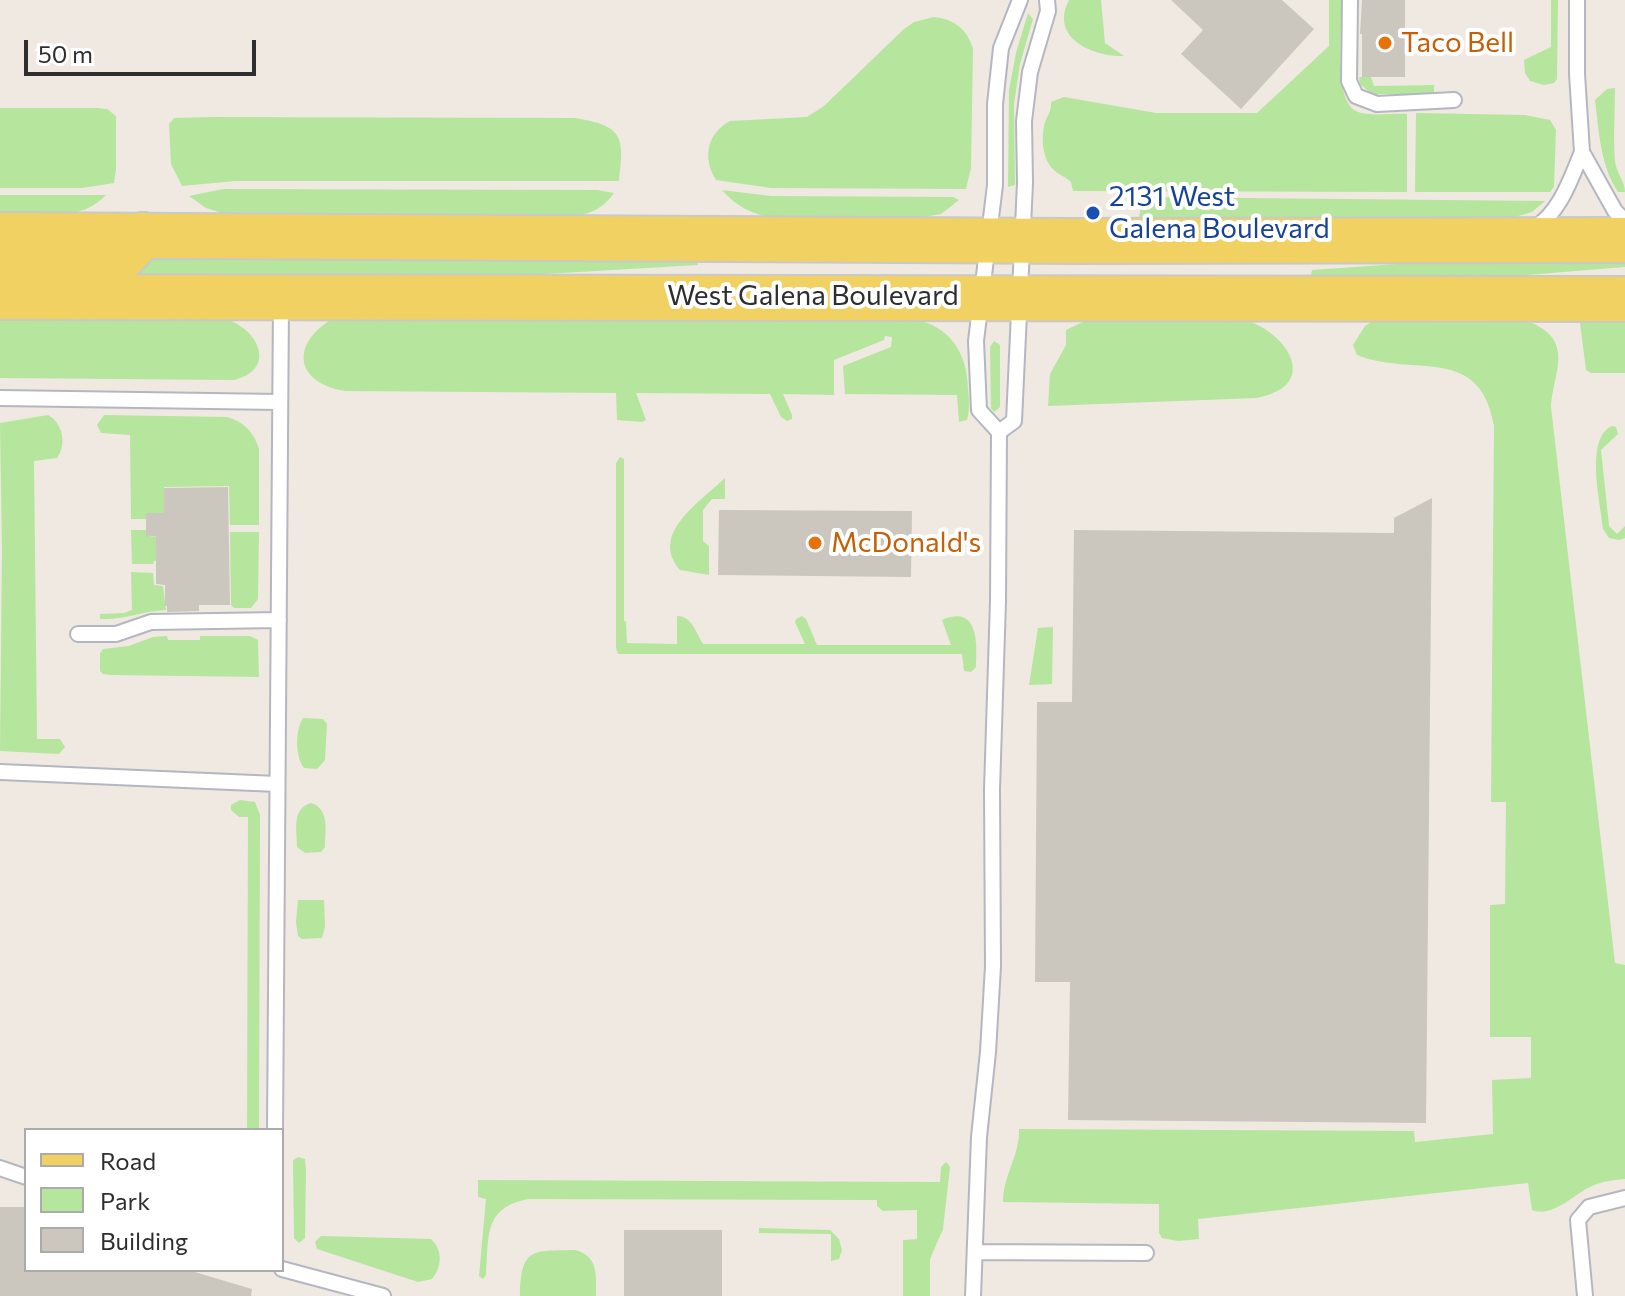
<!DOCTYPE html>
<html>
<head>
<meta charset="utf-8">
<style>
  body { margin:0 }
  #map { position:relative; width:1625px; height:1296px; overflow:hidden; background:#efe9e1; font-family:Commissioner,sans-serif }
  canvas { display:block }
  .legend { position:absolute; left:24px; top:1128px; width:260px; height:144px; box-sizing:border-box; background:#fff; border:2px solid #ababab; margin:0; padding:10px 14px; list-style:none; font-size:24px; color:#2e2e2e }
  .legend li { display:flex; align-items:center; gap:16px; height:40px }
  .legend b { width:40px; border:2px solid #ababab }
  .scale { position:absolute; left:24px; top:40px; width:232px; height:36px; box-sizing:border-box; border:4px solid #2e2e2e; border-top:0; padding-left:10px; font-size:24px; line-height:28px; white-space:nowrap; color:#2e2e2e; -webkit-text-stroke:6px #fff; paint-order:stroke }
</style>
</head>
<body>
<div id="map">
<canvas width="1625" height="1296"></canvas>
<ul class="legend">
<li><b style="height:10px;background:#f2d163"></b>Road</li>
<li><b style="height:22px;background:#b6e59e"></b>Park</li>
<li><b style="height:22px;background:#cbc7bf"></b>Building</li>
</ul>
<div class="scale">50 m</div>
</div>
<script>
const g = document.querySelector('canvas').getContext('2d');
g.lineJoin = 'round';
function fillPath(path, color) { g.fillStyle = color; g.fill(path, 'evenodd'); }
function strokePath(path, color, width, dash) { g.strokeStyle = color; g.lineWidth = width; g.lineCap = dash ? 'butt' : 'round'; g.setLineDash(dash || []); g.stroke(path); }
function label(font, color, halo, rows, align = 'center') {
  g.font = font + ' Commissioner,sans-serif'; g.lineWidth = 8; g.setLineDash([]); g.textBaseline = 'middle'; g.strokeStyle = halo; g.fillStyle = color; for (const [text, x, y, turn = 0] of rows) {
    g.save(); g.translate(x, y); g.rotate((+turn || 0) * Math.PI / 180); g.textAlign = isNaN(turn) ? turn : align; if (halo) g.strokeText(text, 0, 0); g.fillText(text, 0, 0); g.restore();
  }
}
fillPath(new Path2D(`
  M1069,0H1101L1105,43L1124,56C1093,57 1049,38 1069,0Z
  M1329,0H1342C1342,24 1333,100 1356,111C1368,117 1392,113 1407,114V192L1073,191L1071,182C1066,177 1060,175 1055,171C1043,161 1041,141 1044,127C1045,117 1052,113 1051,102L1064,97L1156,113H1257L1329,46Z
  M1551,0H1558L1557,79L1554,83L1544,85L1530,81L1525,73L1524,60L1551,47Z
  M1028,13L1033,19L1020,64L1014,104L1015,185L1008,187L1009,90L1016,53Z
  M934,17C955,20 966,28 973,48L971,168L966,189L771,188L716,180C702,157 707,134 730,121L807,117L824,106L904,29L914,22Z
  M1359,77H1371L1374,86L1434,85V94H1372L1360,84Z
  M1615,88C1615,112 1613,137 1615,161C1616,173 1625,181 1625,192H1618C1600,165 1599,131 1595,100L1607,89Z
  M0,108H97L107,109L116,116V169L114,183L82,188H0Z
  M1416,113L1525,115L1550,120L1556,130L1554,187L1550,192H1415Z
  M212,117L575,118C622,126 625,135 619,181H235L182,186L171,164L169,124L174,118Z
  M223,189L597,190L614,193C604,207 592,214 575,216L225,214L206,208L189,196Z
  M722,190L771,196L953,197L959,200L941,214L919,218L773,217C752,215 736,206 722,190Z
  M0,195H106C80,223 35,215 0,214Z
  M1142,197L1545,201L1532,212L1508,219L1139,218Z
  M698,254V265L493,277H136L134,268L153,255Z
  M1511,256L1625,258V267L1453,281H1310L1312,270Z
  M0,314L226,319C258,329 278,369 234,380L0,378Z
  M336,317L914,319C951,327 967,353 968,389C969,400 970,410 967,420L959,422L957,395L845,394L843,366L891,347L892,337L885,336L884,340L834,360V395L783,394L792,415V419L787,421L781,417L770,394L636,393L646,420L642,422L617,420L616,393L345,391C292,382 291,341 336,317Z
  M1241,319C1287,330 1323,386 1256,398L1048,406L1050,374L1066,345V330L1087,320Z
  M1375,320L1532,323C1575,342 1553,373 1551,407L1615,963L1625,965V1179C1614,1180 1603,1181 1592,1186C1573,1194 1554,1218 1532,1210L1528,1183L1198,1219L1199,1239L1178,1241L1162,1238L1159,1233V1204L1003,1202C1003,1176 1020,1155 1019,1129L1414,1131L1415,1142L1493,1134L1492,1080L1531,1078V1037H1490V905L1505,904L1506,802H1491L1494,426C1480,343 1414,378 1357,355L1353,345L1365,326Z
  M1625,320V373H1591L1586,370L1580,323Z
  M994,341L1000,345V407L994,412L991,408L990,347Z
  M48,415C63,423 67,445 57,458L34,461L37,739H60L65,747L59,754L0,751L2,550L0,423Z
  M104,415L227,417C244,422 254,432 259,449V525H230L229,486L164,487V513H146V519H131L130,435L101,433L97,425Z
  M1612,426L1616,427L1618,434L1601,450L1609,526L1617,534L1625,526V538L1619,540L1609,538L1603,529C1601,503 1584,439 1612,426Z
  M620,457L624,459V621L626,622L627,643L677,644V616C692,616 696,633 703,644H805L795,622L796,619L802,616L806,619L817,645H951L942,620C979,604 977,644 976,667L971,672L964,671L962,654H618L616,648V463Z
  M725,478V499H712L703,510V541L709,546V575L680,570C649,534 700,502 725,478Z
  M131,530H146V537L163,536V560L154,561L153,564H132Z
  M230,532H259L258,599L251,608H234L231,605Z
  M131,572L153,573L154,585L163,586L166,610C143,611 124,620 100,619V614L124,613L132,610Z
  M1053,627L1052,684L1029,685L1038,628Z
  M167,636L168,640H200V636H250L258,640L259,677L111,675L103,674L100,671V653L103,649L129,646L153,637Z
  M303,718L323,719L327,724L325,760L317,769L304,768C295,756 295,730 303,718Z
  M240,800L255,802L260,815L259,1130H247L248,817H239L231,810V805Z
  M311,803C330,809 325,831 325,847L321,852L305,853L297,847C297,830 291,809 311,803Z
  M298,900H324L325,927L322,938L302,939L298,936L296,922Z
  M298,1157L305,1159L306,1170L305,1238L299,1243L294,1238L293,1160Z
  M946,1162L950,1167L943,1229L930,1259V1296H903V1240L917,1239V1210L883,1211L877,1206V1200L529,1199C483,1207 489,1237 486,1275L483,1279L479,1276L486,1199L478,1197V1180L940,1182L941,1167Z
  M759,1228L830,1230L839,1239L842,1250L839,1259L831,1261V1234L759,1233Z
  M321,1236L431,1239C443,1250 442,1267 432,1279L418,1282L317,1249L315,1242Z
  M575,1250C599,1256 596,1276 596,1296H520C521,1247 532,1251 575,1250Z`), '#b6e59e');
fillPath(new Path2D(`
  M1171,0H1282L1314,29L1241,109L1181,54L1203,30Z
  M1362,0H1405V77H1362V34H1360Z
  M228,487L230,605H199V611L167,612V606H165V585L156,584V536L146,537V513H164V488Z
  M1432,498L1426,1123L1068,1120L1070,982H1035L1037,702H1072L1074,530L1394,533V518Z
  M719,510L912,511L911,577L718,575Z
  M0,1207H26V1270H188L252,1289L251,1296H0Z
  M624,1230H722V1296H624Z`), '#cbc7bf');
const lane = new Path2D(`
  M1350,0L1349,81L1356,96L1377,104L1454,100
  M1577,0V74L1582,152L1615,211L1625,221
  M1534,228C1560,213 1571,178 1582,152
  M0,398L280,402
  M999,432L1014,421L1025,183L1024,121L1030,72L1048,11L1047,0
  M78,634H116L151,622L279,620
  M0,772L277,784
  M275,1130L281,303
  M0,1168L26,1177
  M975,1252L1146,1253
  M282,1269L383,1296
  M973,1296L979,1137L988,1052L993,966L992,789L998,601L999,432L979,410L976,341L995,185V104L1001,48L1020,0
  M1585,1296L1578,1220L1589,1207L1625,1198`);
const primary = new Path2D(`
  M0,235L1078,241L1625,240
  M0,267L105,266L124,256L143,235
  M0,297L1625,299`);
strokePath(lane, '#b4b7c1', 18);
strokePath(primary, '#c9c9c9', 48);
strokePath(lane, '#fff', 14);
strokePath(primary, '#f2d163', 44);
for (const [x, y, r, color] of [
  [1385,43,8,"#e8710a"],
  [1093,213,8,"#1a4fb4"],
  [815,543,8,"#e8710a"]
]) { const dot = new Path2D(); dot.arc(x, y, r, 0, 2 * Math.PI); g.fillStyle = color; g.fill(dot); strokePath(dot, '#fff', 3); }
label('28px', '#c56008', '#fff', [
  ["Taco Bell",1401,43],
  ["McDonald's",831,543]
], 'left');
label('28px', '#164399', '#fff', [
  ["2131 West",1109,197],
  ["Galena Boulevard",1109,229]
], 'left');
label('28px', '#2e2e2e', '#fff', [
  ["West Galena Boulevard",813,296]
]);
</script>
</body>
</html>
